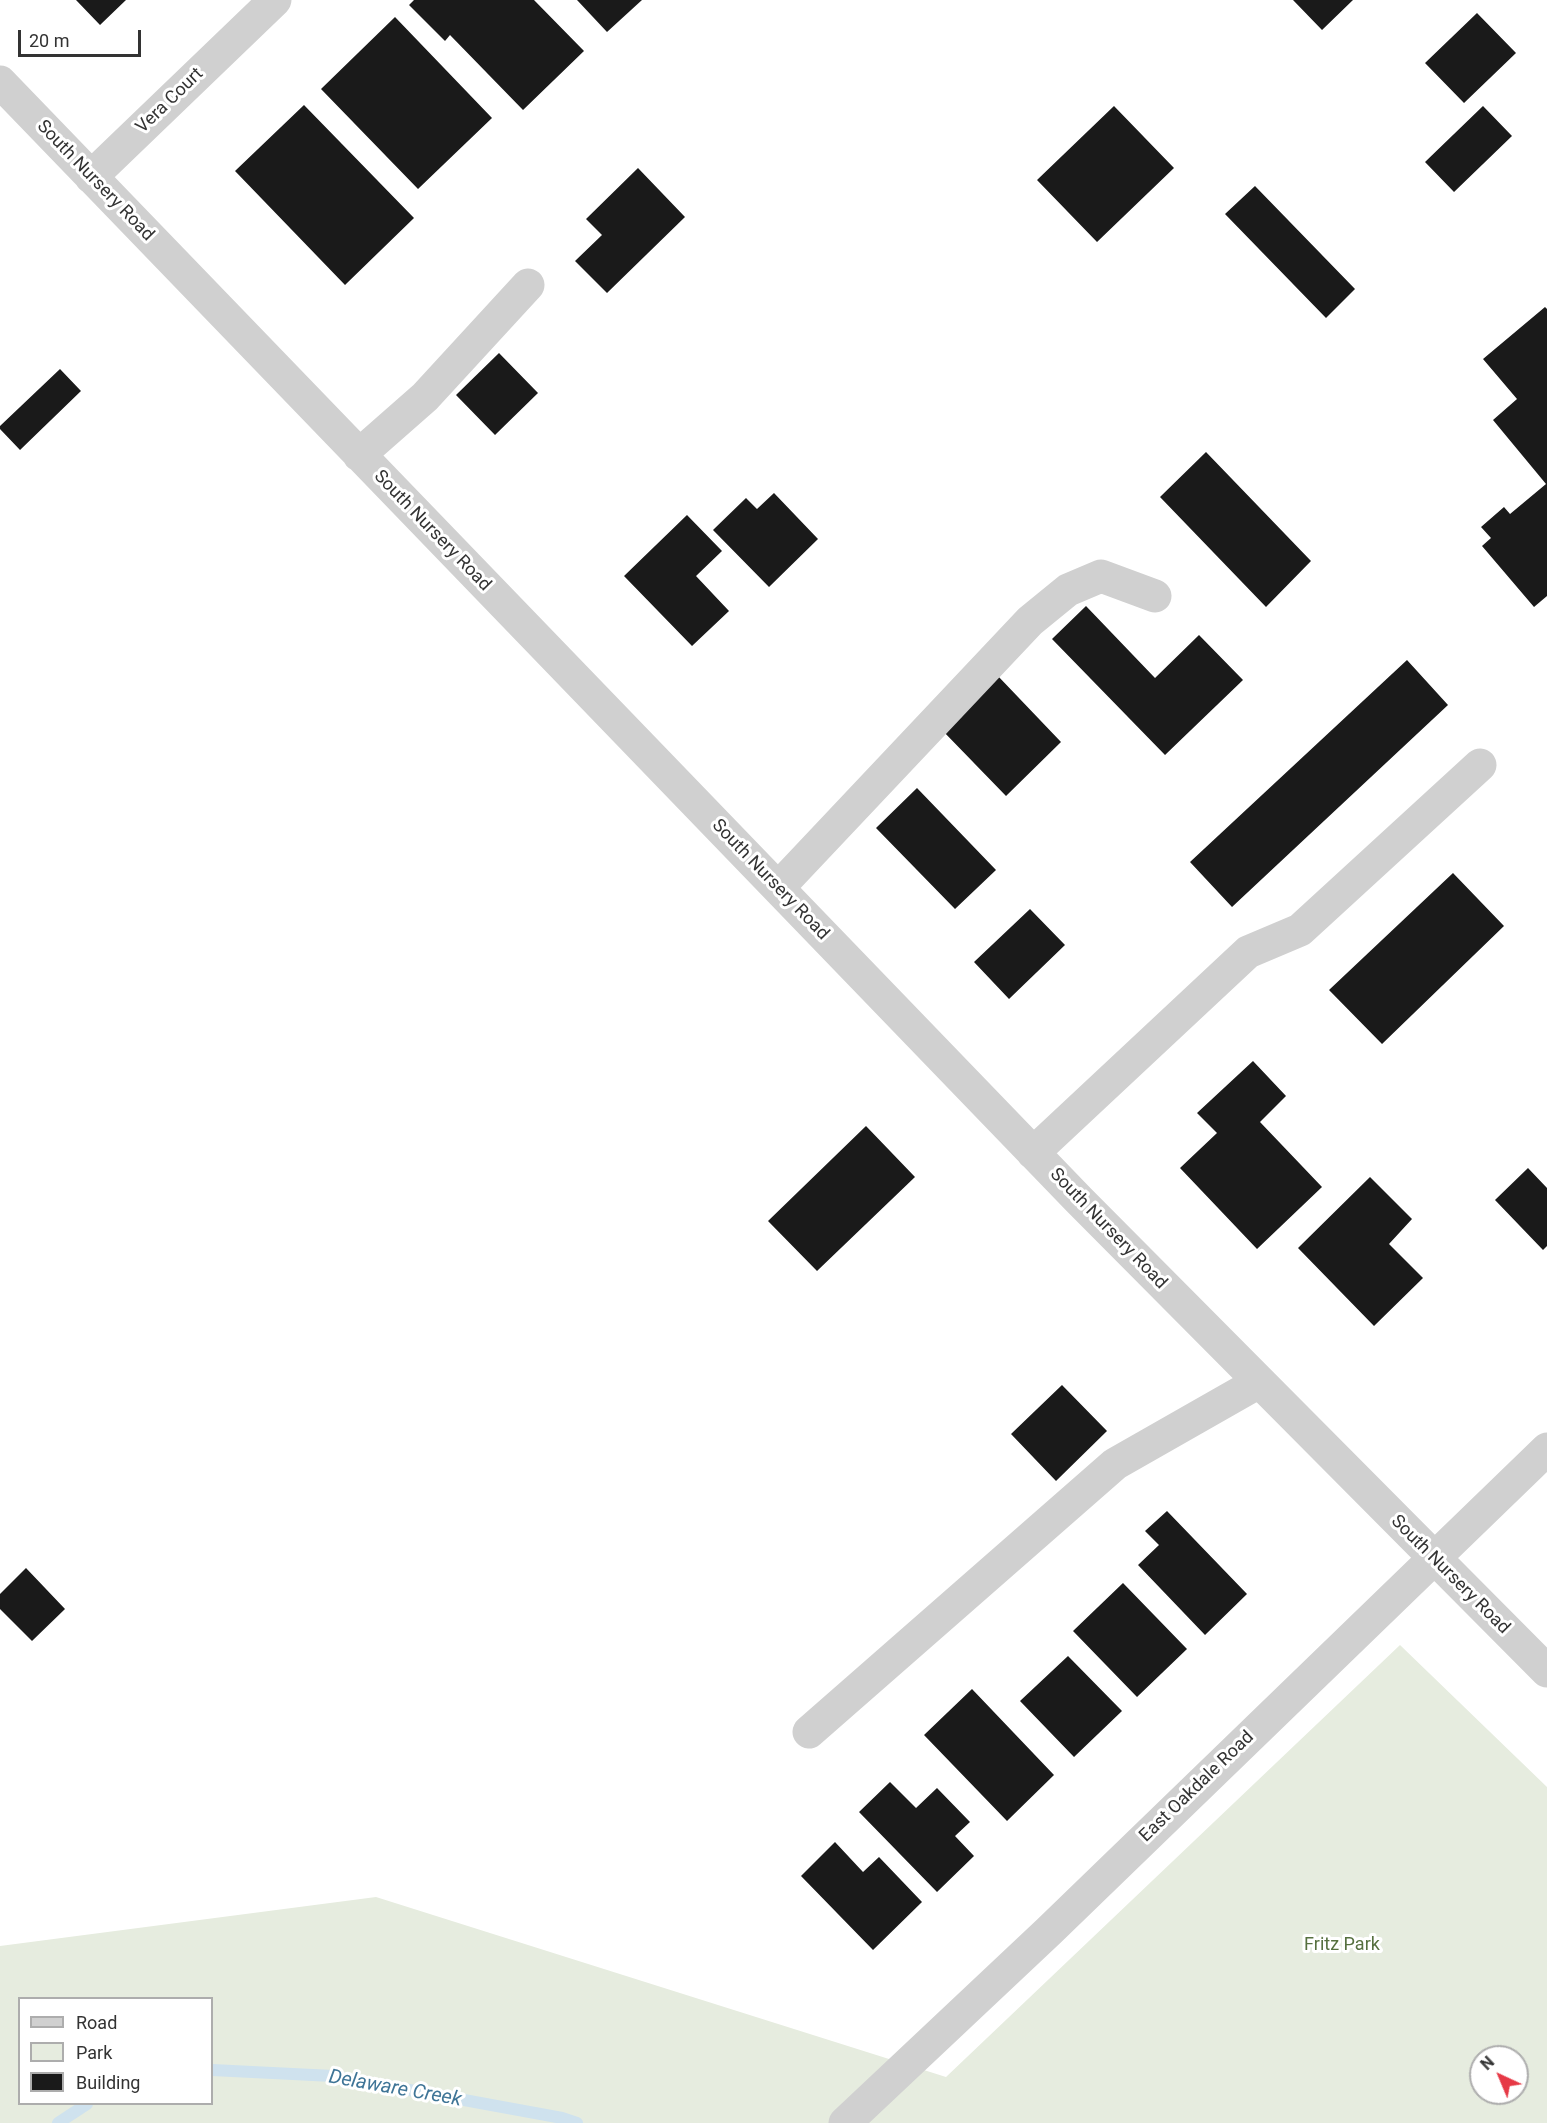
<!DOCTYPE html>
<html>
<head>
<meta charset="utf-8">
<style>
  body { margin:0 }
  #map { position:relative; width:1547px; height:2123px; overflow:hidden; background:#fff; font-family:Roboto,sans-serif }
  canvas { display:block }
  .legend { position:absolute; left:18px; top:1997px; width:195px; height:108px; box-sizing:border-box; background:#fff; border:2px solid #adadad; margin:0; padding:8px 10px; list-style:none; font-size:18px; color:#333 }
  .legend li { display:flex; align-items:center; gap:12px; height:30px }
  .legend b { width:30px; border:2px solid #adadad }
  .north { position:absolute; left:1469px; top:2045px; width:60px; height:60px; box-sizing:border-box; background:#fff; border:2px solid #adadad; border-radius:50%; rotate:316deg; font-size:16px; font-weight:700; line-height:24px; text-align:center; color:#333 }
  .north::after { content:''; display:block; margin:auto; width:21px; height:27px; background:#e63946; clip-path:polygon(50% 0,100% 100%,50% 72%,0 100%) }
  .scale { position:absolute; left:18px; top:30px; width:123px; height:27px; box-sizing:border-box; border:3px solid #333; border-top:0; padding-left:8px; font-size:18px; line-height:21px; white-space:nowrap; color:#333; -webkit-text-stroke:4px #fff; paint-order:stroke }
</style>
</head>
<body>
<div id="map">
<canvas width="1547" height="2123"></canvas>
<ul class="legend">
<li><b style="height:8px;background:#d0d0d0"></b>Road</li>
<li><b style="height:16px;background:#e6ecdf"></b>Park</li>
<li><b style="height:16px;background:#1a1a1a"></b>Building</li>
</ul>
<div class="north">N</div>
<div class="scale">20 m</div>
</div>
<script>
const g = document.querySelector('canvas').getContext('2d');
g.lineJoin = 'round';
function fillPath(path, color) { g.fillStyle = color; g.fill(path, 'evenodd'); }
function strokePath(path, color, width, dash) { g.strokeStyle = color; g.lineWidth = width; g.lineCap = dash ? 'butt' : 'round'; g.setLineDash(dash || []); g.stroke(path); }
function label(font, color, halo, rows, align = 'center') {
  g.font = font + ' Roboto,sans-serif'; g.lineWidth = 6; g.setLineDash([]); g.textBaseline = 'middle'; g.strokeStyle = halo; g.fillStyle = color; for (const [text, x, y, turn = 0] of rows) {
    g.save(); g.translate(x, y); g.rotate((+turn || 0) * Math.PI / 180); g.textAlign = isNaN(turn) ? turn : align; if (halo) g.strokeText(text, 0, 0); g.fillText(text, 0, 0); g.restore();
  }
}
fillPath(new Path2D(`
  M1400,1645L1547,1787V2123H0V1946L376,1897L946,2077ZM20,1998H212V2104H20ZM1481,2057H1517V2093H1481Z`), '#e6ecdf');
strokePath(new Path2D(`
  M212,2070L333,2076L562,2118L577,2123
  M58,2123L87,2104`), '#cfe2ee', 12);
fillPath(new Path2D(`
  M76,0H126L100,25Z
  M414,0H534L584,51L523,110L450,35L445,41L409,5Z
  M577,0H642L607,32Z
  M1293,0H1353L1322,30Z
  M1477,13L1516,53L1464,103L1425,63Z
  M395,17L492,118L418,189L321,89Z
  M304,105L414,218L345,285L235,171Z
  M1114,106L1174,168L1097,242L1037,180Z
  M1483,106L1512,136L1454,192L1425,162Z
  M638,168L685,217L607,293L575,261L602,235L586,219Z
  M1255,186L1355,289L1326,318L1225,214Z
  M1545,307L1547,309V596L1534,607L1482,546L1491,538L1481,527L1504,507L1510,514L1546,484L1493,420L1517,399L1483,359Z
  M499,353L538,393L495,435L456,395Z
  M60,369L81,391L20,450L0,429V426Z
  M1206,452L1311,561L1266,607L1160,497Z
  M774,493L818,539L769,587L713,530L746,498L757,509Z
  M687,515L722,551L696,576L729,611L692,646L624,576Z
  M1086,606L1155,678L1199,635L1243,680L1165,755L1052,639Z
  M1407,660L1448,705L1232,907L1190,862Z
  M997,675L1061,742L1006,796L941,729Z
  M917,788L996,870L955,909L876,828Z
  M1453,873L1504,926L1382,1044L1329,990Z
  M1030,909L1065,945L1009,999L974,962Z
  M1253,1061L1286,1096L1260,1122L1322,1187L1257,1249L1180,1168L1217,1133L1197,1113Z
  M866,1126L915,1177L817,1271L768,1221Z
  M1528,1168L1547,1188V1246L1543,1250L1495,1200Z
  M1370,1177L1412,1219L1389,1244L1423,1278L1374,1326L1298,1248Z
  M1062,1385L1107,1431L1056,1481L1011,1434Z
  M1167,1511L1247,1594L1205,1635L1138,1565L1159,1545L1145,1531Z
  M26,1568L65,1609L32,1641L0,1609V1594Z
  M1123,1583L1187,1649L1137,1697L1073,1631Z
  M1068,1656L1122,1711L1074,1757L1020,1701Z
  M972,1689L1054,1775L1007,1821L924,1735Z
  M890,1782L916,1808L937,1788L970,1822L955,1836L974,1856L937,1892L859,1812Z
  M835,1842L863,1872L879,1857L922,1902L873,1950L801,1876Z`), '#1a1a1a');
strokePath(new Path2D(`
  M0,82L1079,1200L1547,1671
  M91,177L275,0
  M359,455L425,397L528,285
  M778,888L1030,621L1068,590L1101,576L1155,596
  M1033,1153L1248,952L1300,930L1480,765
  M809,1732L1115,1464L1259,1382
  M845,2123L1049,1931L1547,1449`), '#d0d0d0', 33);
label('18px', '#333', '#fff', [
  ["Vera Court",170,101,-44],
  ["South Nursery Road",95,181,46],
  ["South Nursery Road",432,531,46],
  ["South Nursery Road",770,880,46],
  ["South Nursery Road",1108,1229,46],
  ["South Nursery Road",1450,1575,45],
  ["East Oakdale Road",1197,1787,-44]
]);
label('18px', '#56703f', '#fff', [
  ["Fritz Park",1342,1945]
]);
label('italic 20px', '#3f7597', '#fff', [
  ["Delaware Creek",395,2089,10]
]);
</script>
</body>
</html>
